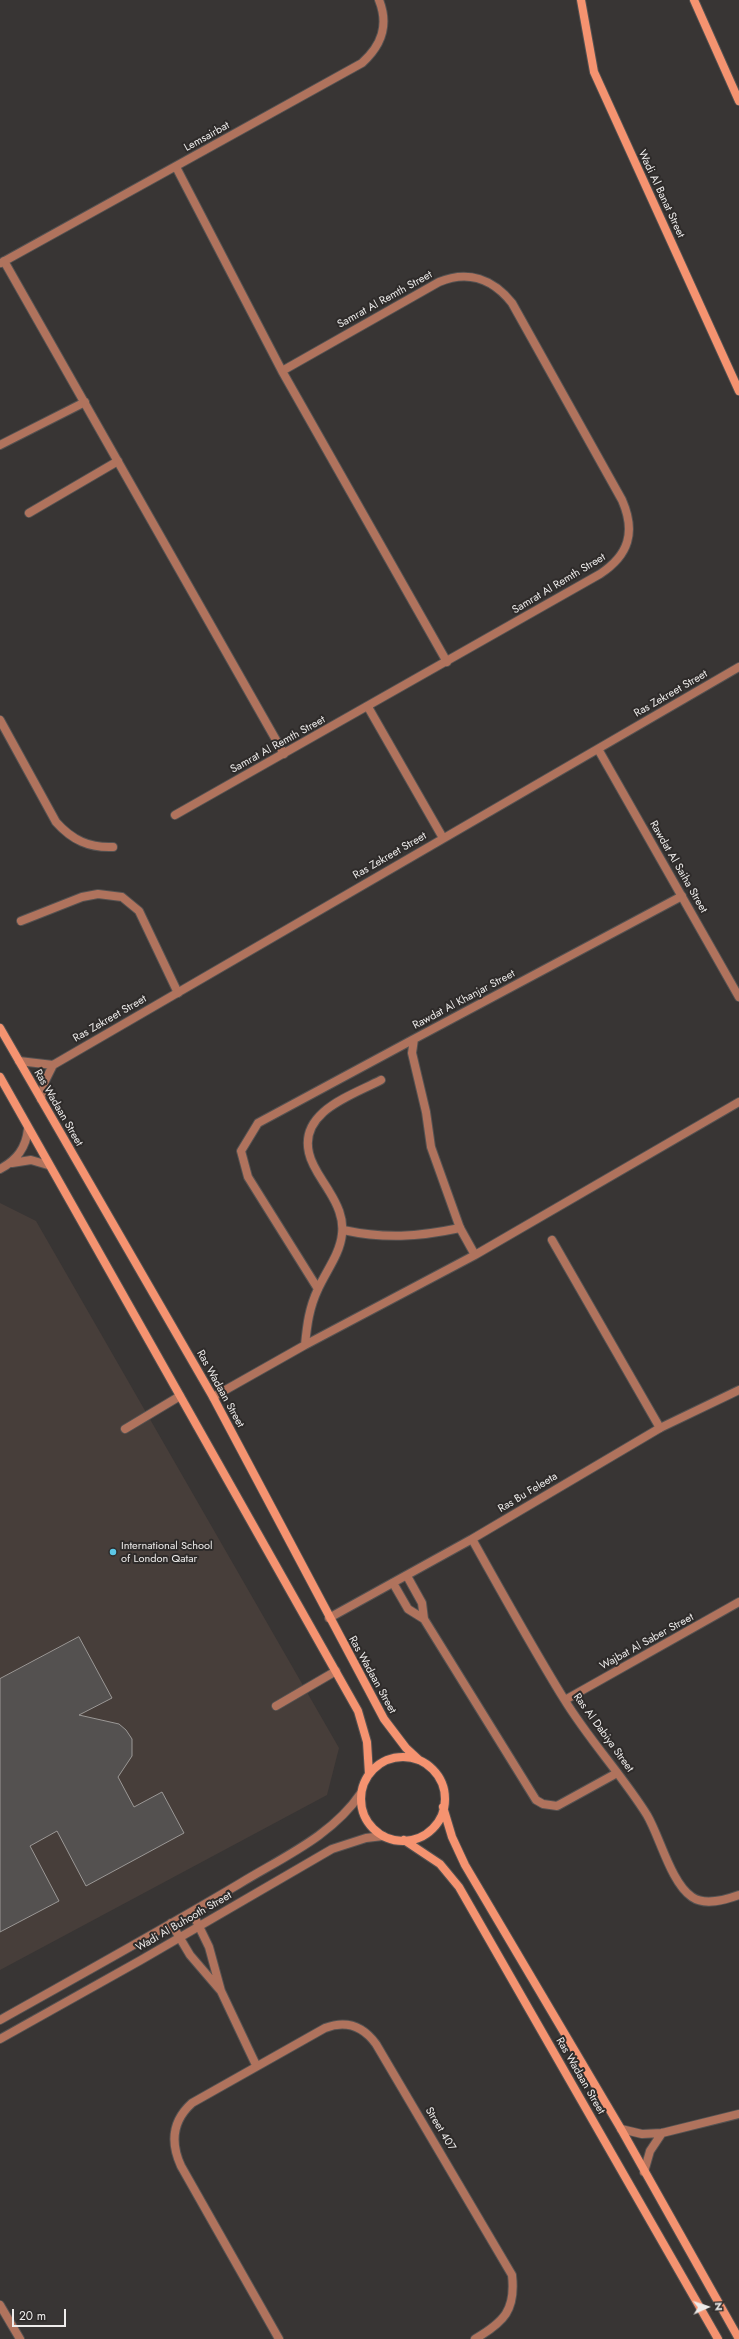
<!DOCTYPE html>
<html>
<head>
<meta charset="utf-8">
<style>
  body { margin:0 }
  #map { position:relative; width:739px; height:2339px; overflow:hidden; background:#383534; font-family:Jost,sans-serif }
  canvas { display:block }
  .north { position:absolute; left:687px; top:2287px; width:40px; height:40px; -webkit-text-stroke:3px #2e2b2a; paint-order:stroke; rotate:87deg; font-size:11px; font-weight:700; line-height:16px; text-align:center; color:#eeeceb }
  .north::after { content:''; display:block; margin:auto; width:14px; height:18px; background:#eeeceb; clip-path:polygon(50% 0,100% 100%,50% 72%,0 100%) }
  .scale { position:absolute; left:12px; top:2309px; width:54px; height:18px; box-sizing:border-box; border:2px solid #eeeceb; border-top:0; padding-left:5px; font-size:12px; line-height:14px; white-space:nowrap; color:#eeeceb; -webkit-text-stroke:3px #2e2b2a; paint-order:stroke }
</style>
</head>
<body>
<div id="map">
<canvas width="739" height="2339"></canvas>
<div class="north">N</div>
<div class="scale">20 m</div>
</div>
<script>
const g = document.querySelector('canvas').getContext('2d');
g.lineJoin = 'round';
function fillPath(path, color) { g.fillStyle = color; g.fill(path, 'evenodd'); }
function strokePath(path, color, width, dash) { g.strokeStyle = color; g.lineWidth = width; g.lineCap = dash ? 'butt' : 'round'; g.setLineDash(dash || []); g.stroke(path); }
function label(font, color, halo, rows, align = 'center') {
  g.font = font + ' Jost,sans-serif'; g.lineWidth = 4; g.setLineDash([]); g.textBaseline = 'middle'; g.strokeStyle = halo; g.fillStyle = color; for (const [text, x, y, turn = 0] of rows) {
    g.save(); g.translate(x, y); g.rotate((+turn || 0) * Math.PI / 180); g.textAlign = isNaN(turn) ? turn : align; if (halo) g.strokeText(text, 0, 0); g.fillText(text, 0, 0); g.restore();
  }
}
fillPath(new Path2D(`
  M0,1203L36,1221L339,1748L327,1795L0,1970Z`), '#473e3a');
const building = new Path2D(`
  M79,1637L112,1698L79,1715L119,1724L126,1730L132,1739V1756L118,1777L134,1807L162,1792L184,1833L86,1886L57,1831L30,1846L59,1901L0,1932V1679Z`);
fillPath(building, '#545150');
strokePath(building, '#9b9896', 1);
const lane = new Path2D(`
  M21,921L82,897L98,894L122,897L139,911L178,993
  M343,1230C385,1239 417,1237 460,1228
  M552,1240L660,1428
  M125,1429L180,1396
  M407,1576L422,1603L424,1619L536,1800L543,1804L557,1806L617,1773
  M393,1583L408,1609L424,1619
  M276,1706L336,1671`);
const street = new Path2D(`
  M176,167L282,371L447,662
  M4,261L284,754
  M1,263L362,63C382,45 389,25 379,0
  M0,445L85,402
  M29,513L118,461
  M368,707L443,838
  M0,720L56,822C72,840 89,848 113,847
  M598,749L739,997
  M175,815L600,574C629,555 636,532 622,500L512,303C493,279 468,270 439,282L282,371
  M19,1061L53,1065
  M41,1099L45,1081L53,1065L739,667
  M12,1163L31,1160L48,1165
  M0,1169C17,1160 26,1148 28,1129
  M475,1255L460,1228L431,1147L426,1112L412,1053L414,1039L682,896
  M318,1289L248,1177L241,1151L258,1123L414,1039
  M305,1345L475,1255L739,1102
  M213,1397L305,1345C307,1325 309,1308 318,1289C326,1271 340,1254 342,1234C344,1218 337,1204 329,1191C322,1179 312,1167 309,1153C299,1111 353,1095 381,1080
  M472,1539C502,1593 532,1647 564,1699C589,1740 622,1775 647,1815C660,1837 671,1883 692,1897C705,1906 725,1900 739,1895
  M329,1618L472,1539L660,1428L739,1390
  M565,1700L739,1602
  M192,1912L209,1947L221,1991L256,2065
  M171,1923L190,1955L220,1990
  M0,2020C80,1975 160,1931 239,1884C283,1857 332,1836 361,1793
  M0,2039L141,1960L332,1849L366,1838L383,1836
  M621,2129L642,2134L662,2133L739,2114
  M644,2172L650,2151L662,2133
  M0,2305L20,2339
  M279,2339L181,2166C170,2142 172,2121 192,2103L325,2028C346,2020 363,2026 376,2044L512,2275C516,2310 504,2322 475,2339`);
const secondary = new Path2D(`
  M581,0L594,72L739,391
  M694,0L739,101
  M0,1028L213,1397L384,1719L406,1748L419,1760
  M0,1077L358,1711L367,1742L369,1774
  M361 1799a42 42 0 1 1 84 0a42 42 0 1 1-84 0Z
  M443,1807L452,1837L465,1865L621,2129L739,2339
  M404,1840L440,1864L459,1887L718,2339`);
strokePath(lane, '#555251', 10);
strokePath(street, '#555251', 10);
strokePath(secondary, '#555251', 10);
strokePath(lane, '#b0735d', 8);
strokePath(street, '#b0735d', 8);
strokePath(secondary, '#f59370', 8);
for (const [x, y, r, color] of [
  [113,1552,4,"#5cc7e7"]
]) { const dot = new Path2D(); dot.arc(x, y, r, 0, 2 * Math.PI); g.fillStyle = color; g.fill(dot); strokePath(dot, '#2e2b2a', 1.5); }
label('11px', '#eeeceb', '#2e2b2a', [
  ["Lemsairbat",207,137,-29],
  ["Wadi Al Banat Street",661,194,65],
  ["Samrat Al Remth Street",385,300,-29],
  ["Samrat Al Remth Street",559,584,-31],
  ["Ras Zekreet Street",671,694,-30],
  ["Samrat Al Remth Street",278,745,-29],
  ["Ras Zekreet Street",390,856,-30],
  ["Rawdat Al Saiha Street",678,867,60],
  ["Rawdat Al Khanjar Street",464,1000,-28],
  ["Ras Zekreet Street",110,1019,-30],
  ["Ras Wadaan Street",58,1108,60],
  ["Ras Wadaan Street",220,1389,61],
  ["Ras Bu Feleeta",528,1493,-31],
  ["Wajbat Al Saber Street",647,1642,-29],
  ["Ras Wadaan Street",372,1675,61],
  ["Ras Al Dabiya Street",603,1733,54],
  ["Wadi Al Buhooth Street",184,1922,-30],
  ["Ras Wadaan Street",580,2076,60],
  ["Street 407",440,2129,59]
]);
label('11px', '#eeeceb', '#2e2b2a', [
  ["International School",121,1546],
  ["of London Qatar",121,1559]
], 'left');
</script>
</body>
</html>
